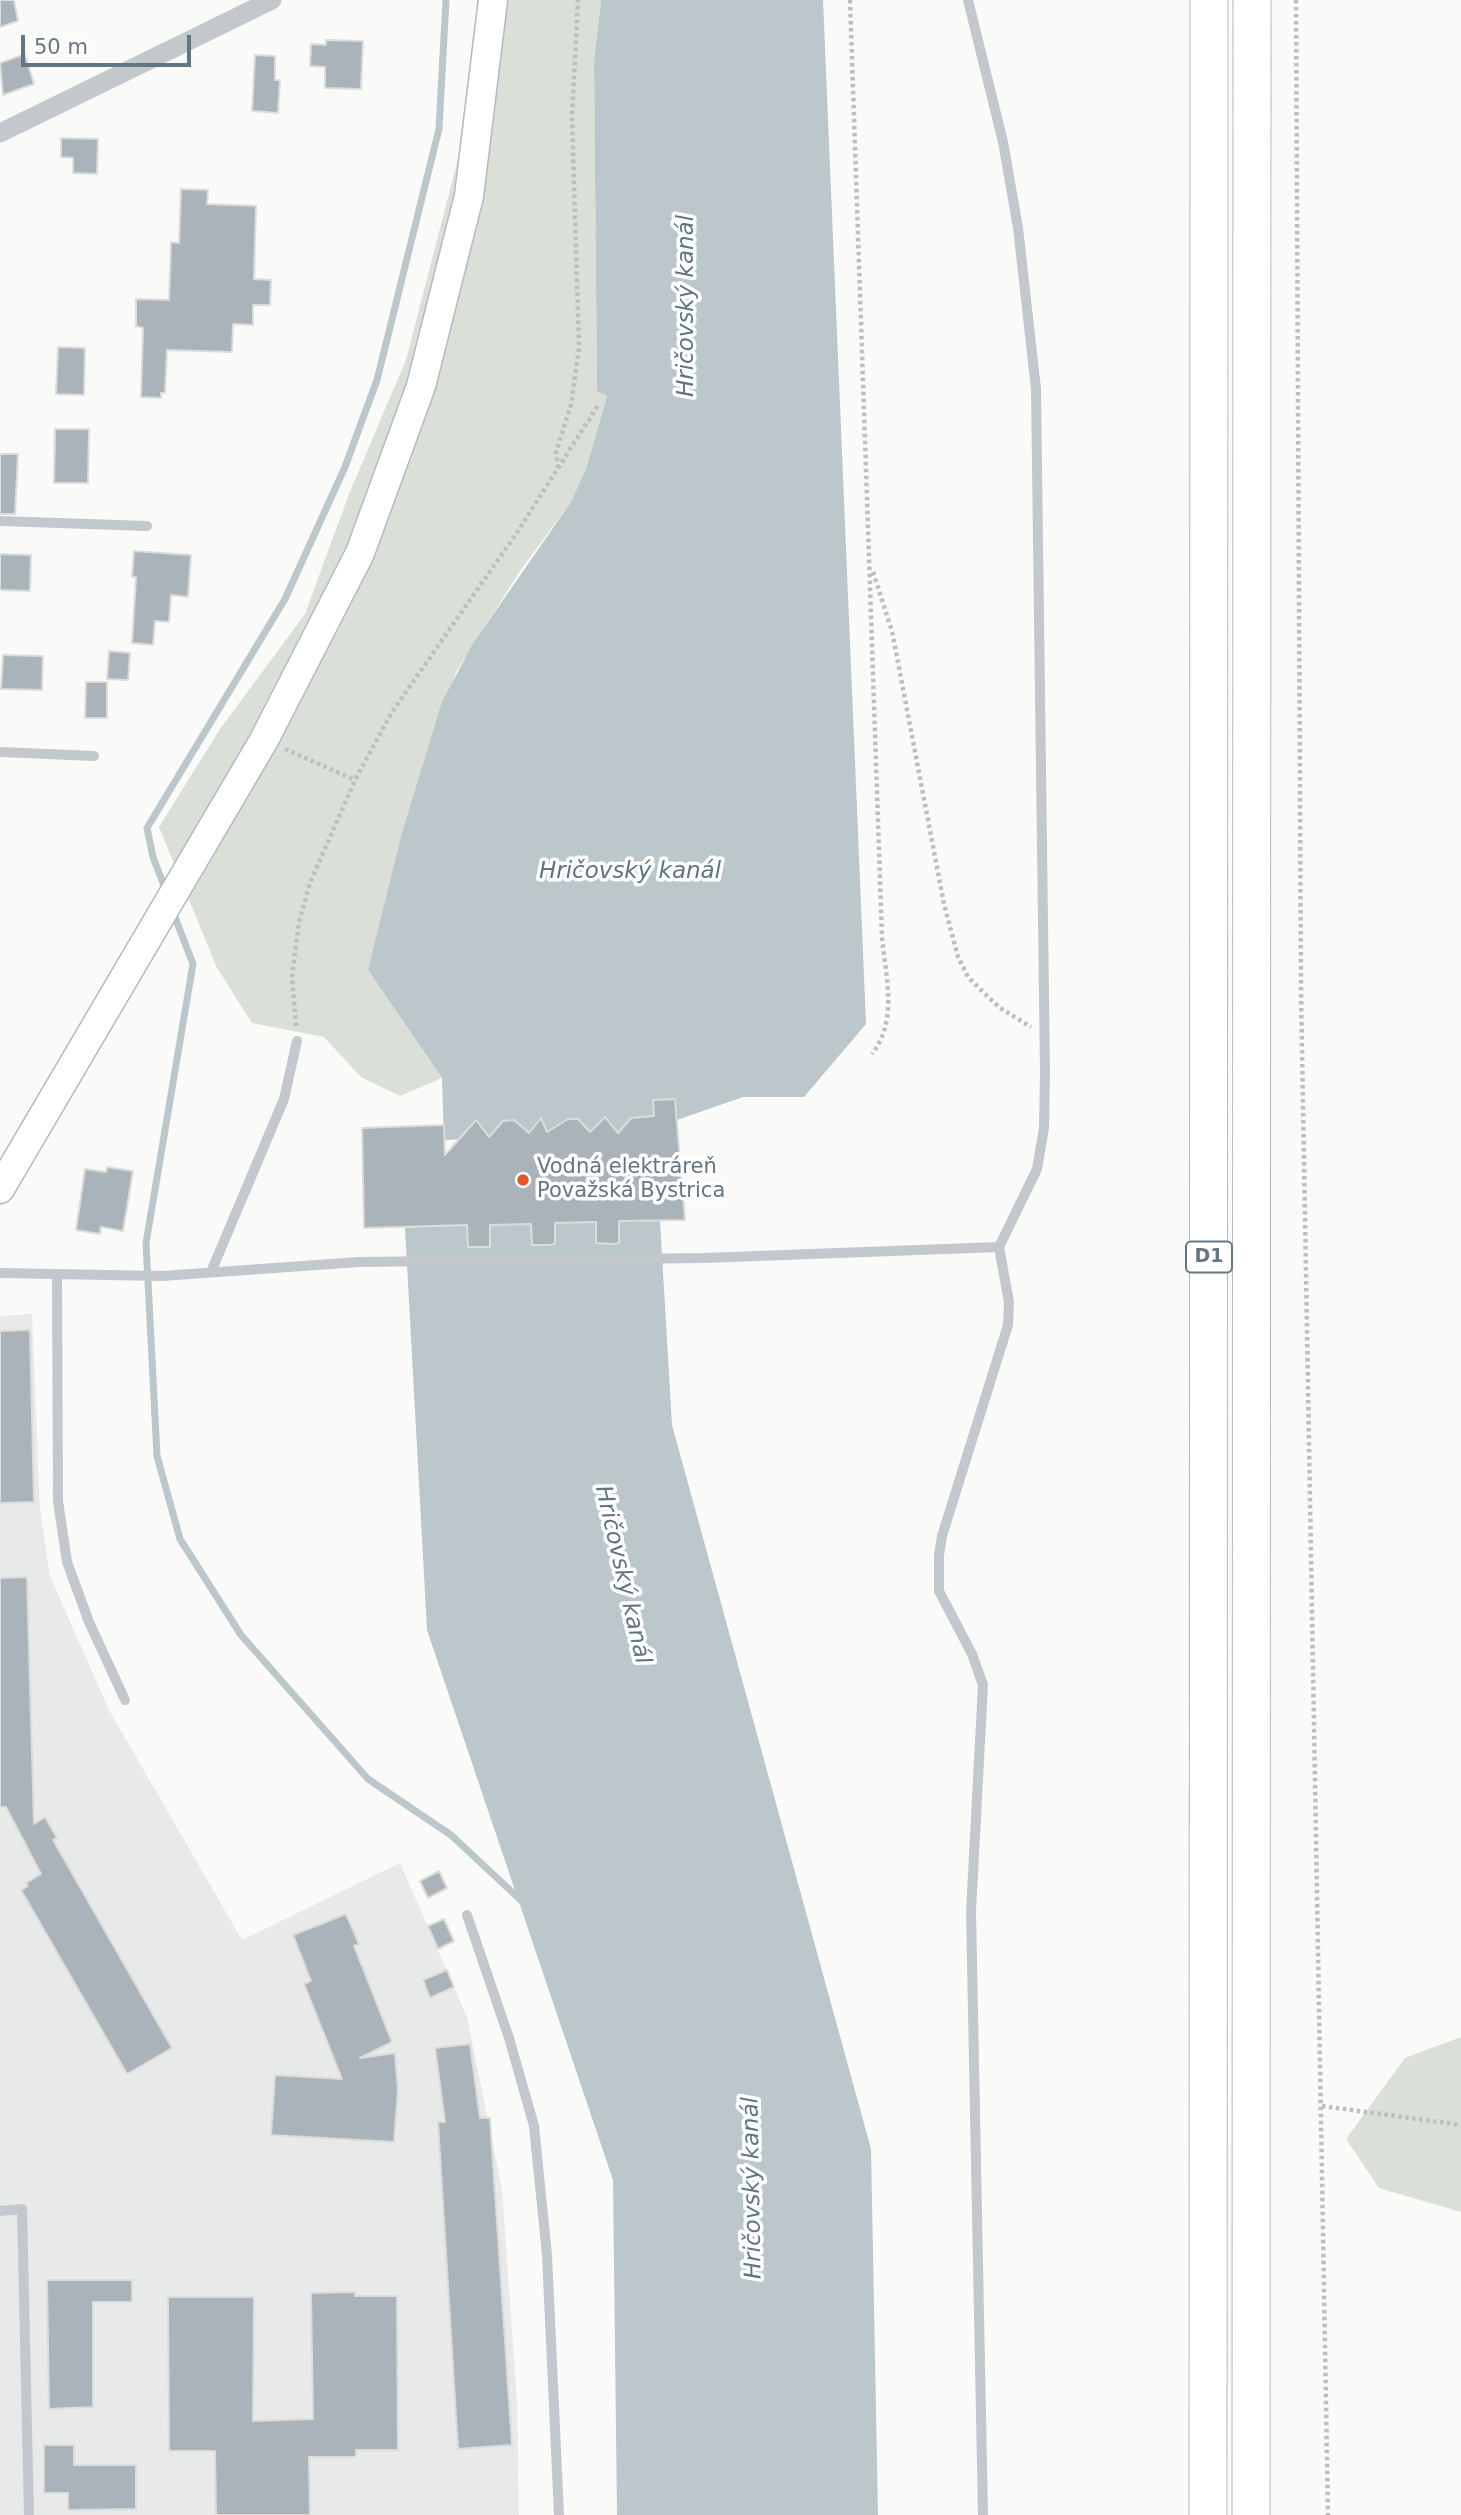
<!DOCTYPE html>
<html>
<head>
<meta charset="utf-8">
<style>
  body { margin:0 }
  #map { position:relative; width:1461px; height:2515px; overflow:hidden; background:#fafaf8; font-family:"DejaVu Sans",sans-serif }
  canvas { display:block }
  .scale { position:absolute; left:21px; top:35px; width:170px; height:32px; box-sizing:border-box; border:4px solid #657683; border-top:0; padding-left:9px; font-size:21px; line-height:24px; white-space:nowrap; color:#657683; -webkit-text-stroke:5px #fff; paint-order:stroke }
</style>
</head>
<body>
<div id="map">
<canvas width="1461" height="2515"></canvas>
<div class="scale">50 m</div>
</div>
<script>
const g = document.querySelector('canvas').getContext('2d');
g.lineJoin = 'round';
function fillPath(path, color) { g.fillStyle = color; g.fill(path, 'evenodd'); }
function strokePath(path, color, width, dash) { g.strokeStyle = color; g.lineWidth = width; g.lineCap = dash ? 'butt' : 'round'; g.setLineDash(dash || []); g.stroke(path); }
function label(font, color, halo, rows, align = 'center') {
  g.font = font + ' "DejaVu Sans",sans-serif'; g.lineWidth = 7; g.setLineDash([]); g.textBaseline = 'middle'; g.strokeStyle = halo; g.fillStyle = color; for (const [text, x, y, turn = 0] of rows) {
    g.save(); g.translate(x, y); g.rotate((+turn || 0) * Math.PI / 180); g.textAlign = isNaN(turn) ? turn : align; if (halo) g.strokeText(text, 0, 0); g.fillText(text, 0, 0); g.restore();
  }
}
fillPath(new Path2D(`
  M32,1314L40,1510L50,1576L109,1710L242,1940L400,1863L467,2017L502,2189L517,2400L519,2515H0V1316Z`), '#e8e9e9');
fillPath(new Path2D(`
  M478,0H601L594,62L597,391L607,396L586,469L571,502L522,568L456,672L368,970L442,1078L400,1096L361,1077L324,1037L252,1023L217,968L159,827L220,729L305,614L349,494L406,360L458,159Z
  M1461,2037V2212L1379,2188L1346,2139L1405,2058Z`), '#dadfd7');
fillPath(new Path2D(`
  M601,0H823L866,1024L804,1097H743L677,1120L675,1099L656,1100L654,1127L637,1117L631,1118L629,1135H608L606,1118L602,1121V1136H581L578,1119L564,1121L565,1137H544V1124L540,1120L538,1137L517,1138L513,1120L503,1121L500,1138L444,1140L442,1078L368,970L402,833L442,702L472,645L571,502L586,469L607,396L597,391L594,62Z
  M619,1221H660L672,1425L871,2149L878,2515H617L613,2180L427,1630L405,1228L467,1225L483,1246L490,1245V1225L531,1224L532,1245L555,1244V1223L596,1222V1243L612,1244Z`), '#bbc7cb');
strokePath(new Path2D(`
  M166,891L153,857L147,828L285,599L345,467L377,380L439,129L446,0
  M173,912L193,964L146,1243L157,1456L180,1539L241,1635L368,1779L451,1835L526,1905`), '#bbc7cb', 7);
const building = new Path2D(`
  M0,0H14L18,21L0,27Z
  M326,40L363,41L361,89L325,88V67L310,66L311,44L326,45Z
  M25,54L34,84L3,95L0,63Z
  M255,55L275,56V80H280L278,113L252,111Z
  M61,138L98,139L97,174L73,173V158L61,157Z
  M181,189L208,190L207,204L256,206L254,279L271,280L270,305H253V325L233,324L232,352L167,350L165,393H161V398L141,397L143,328L136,326V299L169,300L171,242L179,243Z
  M58,347L85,348L84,395L56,394Z
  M55,429H89L88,483H54Z
  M0,454H18L15,514H0Z
  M134,551L191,555L188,597L171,595L169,622L155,621L153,645L132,643L136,577H132Z
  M0,554L31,555L30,591L0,590Z
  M109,651L130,653L128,680L107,679Z
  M3,655L43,656L42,690L1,689Z
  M86,682H107V718H85Z
  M675,1099L685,1220L619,1221V1243L612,1244L596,1243V1222L555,1223V1244L548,1245H532L531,1224L490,1225V1247H468L467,1225L364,1228L362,1128L444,1125L445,1155L476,1120L489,1137L503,1121L514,1120L529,1133L541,1118L547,1132L568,1119H578L590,1132L605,1117L618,1133L631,1118L654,1116L653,1100Z
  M107,1167L133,1171L123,1231L101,1227L100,1234L76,1230L85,1169L106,1172Z
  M30,1330L34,1502L0,1503V1331Z
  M27,1577L34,1824L45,1817L57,1838L53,1840L172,2048L127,2074L21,1890L28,1886L26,1883L41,1874L6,1807H0V1578Z
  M439,1871L447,1888L428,1898L420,1881Z
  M346,1914L359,1944L354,1946L392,2042L360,2058L395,2053L398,2090L394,2142L271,2135L275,2075L342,2079L304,1984L311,1981L293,1935Z
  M444,1919L454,1941L438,1949L428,1926Z
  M447,1970L454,1987L430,1998L423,1980Z
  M470,2044L480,2118H490L512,2445L458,2449L438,2122H445L435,2048Z
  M47,2280H132V2302H93V2407L49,2409Z
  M355,2292V2296H397L398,2450H356V2457H309L310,2515H216L215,2451H169L168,2297H254L253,2421L313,2419L311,2293Z
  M44,2445H74V2465H136V2509L68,2510V2493H44Z`);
fillPath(building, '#aab3b9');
strokePath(building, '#dcdcda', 2);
const secondary = new Path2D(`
  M0,1189L264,740L360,553L421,386L469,196L493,0`);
const highway = new Path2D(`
  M1208,2515L1209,0
  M1251,2515L1252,0`);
strokePath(secondary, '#b3babf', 31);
strokePath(highway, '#b4b9bd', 39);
strokePath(new Path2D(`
  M850,0L882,938C886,978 898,1020 872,1054
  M1296,0L1301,991L1328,2515
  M558,468L556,452L571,405L579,348L572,117L578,0
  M873,572L892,631L944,904L958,957L968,977L983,992L1000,1008L1031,1027
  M285,749L355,780
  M296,1026L292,976L299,922L310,883L355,780L392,712L516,534L599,404
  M1322,2106L1461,2125`), '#bbbfc2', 4.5, [3.5, 3.5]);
strokePath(new Path2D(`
  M968,0L1003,142L1018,228L1036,389L1045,1072L1044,1128L1037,1169L999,1247L1009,1302L1008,1325L942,1536L939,1555V1591L972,1654L983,1685L971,1911L983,2515
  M0,521L147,526
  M0,752L94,756
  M211,1272L284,1099L297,1041
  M0,1273L162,1276L359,1262L704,1258L999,1247
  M57,1274L58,1501L67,1562L89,1622L125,1700
  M467,1915L509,2038L534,2126L547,2255L559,2515
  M0,2211L22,2209L29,2515`), '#c3c8cc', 10);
strokePath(new Path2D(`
  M0,133L272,0`), '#c3c8cc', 19);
strokePath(secondary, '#fff', 28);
strokePath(highway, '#fff', 37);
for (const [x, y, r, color] of [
  [523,1180,7,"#e4572e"]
]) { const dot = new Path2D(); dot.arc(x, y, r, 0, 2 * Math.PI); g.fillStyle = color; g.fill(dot); strokePath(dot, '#fff', 2.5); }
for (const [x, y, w] of [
  [1209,1257,46]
]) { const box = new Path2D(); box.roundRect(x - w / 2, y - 15.5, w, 31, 5); g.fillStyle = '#fff'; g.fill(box); strokePath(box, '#657683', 2); }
label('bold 19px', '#657683', null, [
  ["D1",1209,1257]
]);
label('21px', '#657683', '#fff', [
  ["Vodná elektráreň",537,1168],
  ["Považská Bystrica",537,1192]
], 'left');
label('italic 23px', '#60757c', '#fff', [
  ["Hričovský kanál",687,306,-90],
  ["Hričovský kanál",630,872],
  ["Hričovský kanál",622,1575,77],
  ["Hričovský kanál",753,2188,-91]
]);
</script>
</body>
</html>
